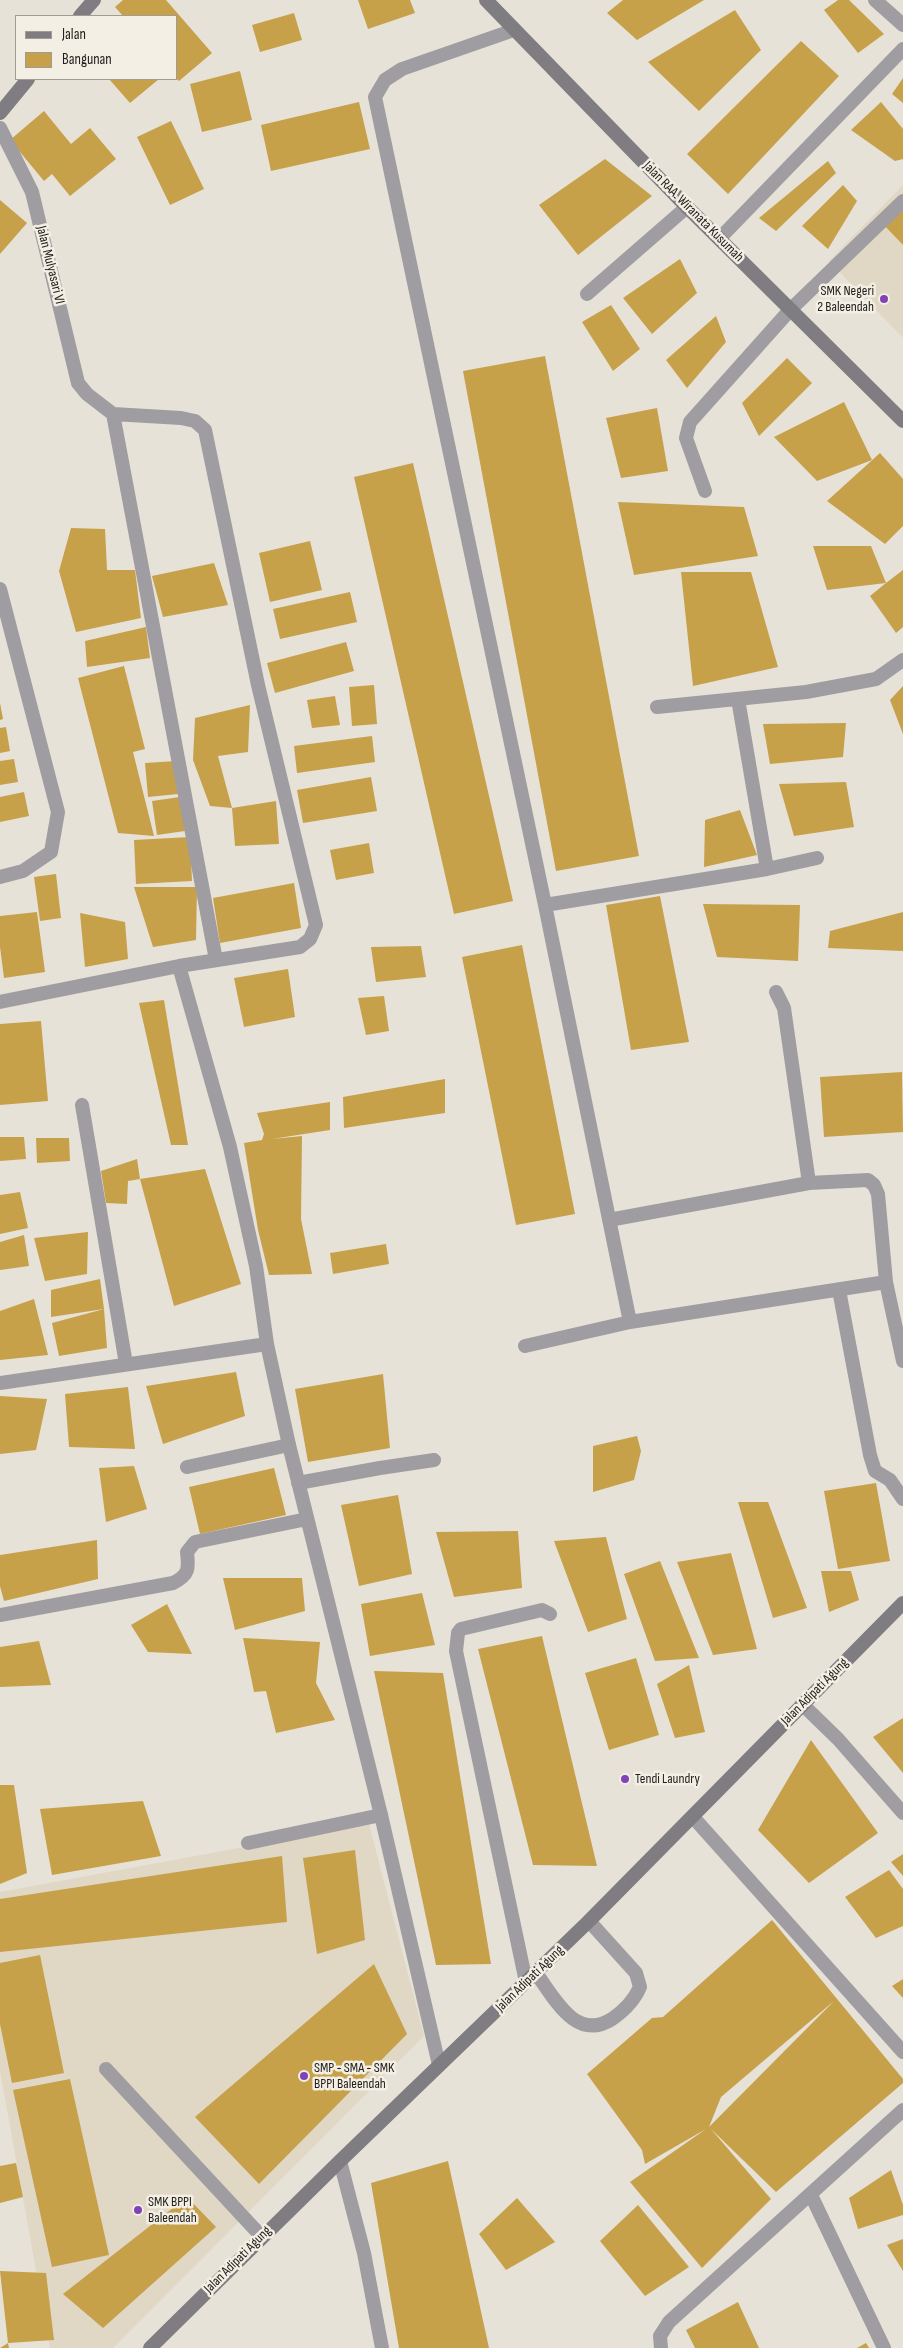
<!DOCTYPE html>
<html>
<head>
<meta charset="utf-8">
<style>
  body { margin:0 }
  #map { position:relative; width:903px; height:2348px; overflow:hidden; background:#e7e2d7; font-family:"Sofia Sans Condensed",sans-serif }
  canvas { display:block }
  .legend { position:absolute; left:15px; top:15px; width:162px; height:65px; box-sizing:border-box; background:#f4efe4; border:1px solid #a09c94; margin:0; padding:6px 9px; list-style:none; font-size:15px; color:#22201c }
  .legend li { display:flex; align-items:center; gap:10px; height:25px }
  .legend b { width:25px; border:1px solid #a09c94 }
</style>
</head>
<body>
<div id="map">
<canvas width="903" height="2348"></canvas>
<ul class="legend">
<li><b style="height:6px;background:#7f7c82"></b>Jalan</li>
<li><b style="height:14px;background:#c7a04a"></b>Bangunan</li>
</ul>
</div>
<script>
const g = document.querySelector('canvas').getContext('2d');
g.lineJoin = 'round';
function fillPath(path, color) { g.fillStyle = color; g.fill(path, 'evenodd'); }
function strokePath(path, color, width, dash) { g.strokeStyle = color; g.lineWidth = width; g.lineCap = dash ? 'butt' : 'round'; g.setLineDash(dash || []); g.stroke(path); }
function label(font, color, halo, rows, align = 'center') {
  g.font = font + ' "Sofia Sans Condensed",sans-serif'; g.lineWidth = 5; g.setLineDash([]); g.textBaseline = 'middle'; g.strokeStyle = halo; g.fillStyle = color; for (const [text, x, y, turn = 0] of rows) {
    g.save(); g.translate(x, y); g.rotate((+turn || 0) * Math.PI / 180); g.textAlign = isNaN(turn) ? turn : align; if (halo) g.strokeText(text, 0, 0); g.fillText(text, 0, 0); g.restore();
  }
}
fillPath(new Path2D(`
  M903,185V338L829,261Z
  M369,1824L424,2036L113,2348H50L0,2071V1892Z`), '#e0d7c5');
fillPath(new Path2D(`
  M123,0H166L212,53L179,81L176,78V16H123L115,7Z
  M358,0H410L415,13L368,29Z
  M623,0H704L637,40L607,13Z
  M838,0H849L884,34L858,53L824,10Z
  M735,10L761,50L699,111L648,62Z
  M294,13L302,40L260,52L252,25Z
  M801,41L839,76L728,194L687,154Z
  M240,71L252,120L202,132L190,84Z
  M903,78V103L892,94Z
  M109,79H159L130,103Z
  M359,102L370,149L271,171L261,125Z
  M881,102L903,129V159L895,161L851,130Z
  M44,111L71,144L90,128L116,159L70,196L52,174L44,181L10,140Z
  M171,121L204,189L170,205L137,137Z
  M605,159L652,196L578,255L539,205Z
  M828,161L836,173L776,231L759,218Z
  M843,185L857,201L828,249L802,226Z
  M0,200L27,223L0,254Z
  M903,205V245L883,224Z
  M680,259L697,293L652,334L623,298Z
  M611,305L640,349L613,371L582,322Z
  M716,316L726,342L687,388L666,360Z
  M545,356L639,856L556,871L463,371Z
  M787,358L812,383L759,436L742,403Z
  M844,402L872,460L817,481L774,437Z
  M657,408L668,471L621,478L606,418Z
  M880,453L903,479V526L885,544L827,501Z
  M413,463L513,901L454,914L354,477Z
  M618,502L744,507L758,556L634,575Z
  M71,528L105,529L107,570H135L141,618L76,632L59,571Z
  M310,541L322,590L270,602L259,553Z
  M813,546H871L886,583L903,570V627L896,633L870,596L886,583L827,590Z
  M214,563L228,605L163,617L152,576Z
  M681,572H751L778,667L693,686Z
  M350,592L357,622L280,639L273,609Z
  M146,627L150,658L87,667L85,641Z
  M346,642L354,671L275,693L267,663Z
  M124,666L145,749L133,752L154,836L118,833L78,678Z
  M374,685L377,724L352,726L349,687Z
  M903,686V734L890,700Z
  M335,696L340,725L312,728L307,700Z
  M0,703L3,719L0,720Z
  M250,705L248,752L218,756L232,808L276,801L279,844L235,846L232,808L210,806L193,760L195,718Z
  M846,723L843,757L770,764L763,724Z
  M6,727L10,751L0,753V728Z
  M372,736L375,762L297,773L294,746Z
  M14,759L18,782L0,785V761Z
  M176,761L178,794L148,797L145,763Z
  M371,777L377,811L303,823L297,790Z
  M846,782L854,827L794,836L779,784Z
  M24,792L29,816L0,822V797Z
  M180,797L185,831L157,835L152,801Z
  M740,810L757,855L704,867L705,820Z
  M190,837L192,881L136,884L134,840Z
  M369,843L374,873L336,880L330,850Z
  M56,874L61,918L40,921L34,877Z
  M294,883L301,928L220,943L213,898Z
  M134,887H197L196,940L153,947Z
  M660,896L689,1042L631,1050L606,905Z
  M703,904L800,905L798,961L717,957Z
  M37,912L45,972L4,978L0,947V916Z
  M903,912V951L828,948L830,931Z
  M80,913L125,922L128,959L85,967Z
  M522,945L575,1214L516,1225L462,957Z
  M421,946L426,977L376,982L371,947Z
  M288,969L295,1017L244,1027L234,978Z
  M384,996L389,1031L366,1035L358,998Z
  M164,1000L188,1145H171L139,1003Z
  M41,1021L48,1101L0,1105V1024Z
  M902,1072L903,1132L824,1137L820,1077Z
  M445,1079V1113L344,1128L343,1097Z
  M330,1102V1130L272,1139L302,1136L301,1219L312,1274L269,1275L258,1230L244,1143L262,1140L264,1134L257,1113Z
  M0,1137H24L26,1159L0,1161Z
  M36,1138H69L70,1161L37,1163Z
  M137,1159L140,1179L128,1181L127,1204L106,1203L101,1171Z
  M205,1169L241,1284L174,1306L140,1179Z
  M20,1192L28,1228L0,1234V1195Z
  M88,1232L87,1274L45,1281L34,1238Z
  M24,1235L29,1266L0,1270V1242Z
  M386,1244L389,1264L333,1274L330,1253Z
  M100,1279L104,1309L107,1348L59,1356L52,1323L104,1309L51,1317V1290Z
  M34,1299L48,1355L0,1360V1311Z
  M236,1372L245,1416L163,1444L146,1386Z
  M383,1374L390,1448L308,1462L295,1389Z
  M128,1387L135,1449L69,1447L65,1394Z
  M0,1396L47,1399L36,1450L0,1454Z
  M637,1436L641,1451L634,1480L593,1492V1446Z
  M134,1466L147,1509L106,1522L99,1468Z
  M274,1468L286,1515L200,1534L189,1487Z
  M876,1483L890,1561L838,1569L824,1491Z
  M398,1495L412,1574L359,1586L341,1505Z
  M738,1502H768L807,1608L773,1618Z
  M518,1531L522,1588L454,1597L436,1532Z
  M606,1537L627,1619L588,1632L554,1541Z
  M97,1540L98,1579L4,1601L0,1586V1555Z
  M731,1553L757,1649L713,1655L677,1562Z
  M660,1561L699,1658L655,1661L624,1574Z
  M821,1571H851L859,1600L829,1612Z
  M223,1578H302L305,1611L235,1630Z
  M422,1593L435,1645L370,1656L361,1604Z
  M167,1604L192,1654L148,1652L131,1625Z
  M542,1636L597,1866L533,1865L478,1649Z
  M243,1638L320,1642L316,1683L335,1720L276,1733L266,1691L254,1692Z
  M39,1641L51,1685L0,1687V1647Z
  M636,1658L659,1735L609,1750L585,1673Z
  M689,1665L705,1732L675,1738L657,1684Z
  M374,1671L443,1673L491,1964L436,1965Z
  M903,1718V1773L873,1737Z
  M811,1740L878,1833L809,1883L758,1830Z
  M0,1785H14L27,1873L0,1884Z
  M143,1801L161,1856L52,1875L40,1809Z
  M355,1850L365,1940L317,1954L303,1858Z
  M903,1854V1876L891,1862Z
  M282,1856L287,1922L0,1952V1899Z
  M889,1870L903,1889V1926L876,1938L845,1897Z
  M772,1920L903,2079V2083L776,2192L711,2129L771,2199L702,2268L630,2182L706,2129L645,2164L642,2150L587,2074L652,2018L663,2017ZM834,2001L709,2127L721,2097Z
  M40,1955L64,2073L12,2083L0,2024V1963Z
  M374,1964L407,2034L259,2184L195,2117Z
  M903,1979V1998L892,1986Z
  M70,2079L109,2255L52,2267L13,2090Z
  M448,2161L489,2348H399L371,2183Z
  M16,2163L23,2197L0,2203V2166Z
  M891,2170L903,2205V2215L858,2229L849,2198Z
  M187,2197L216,2227L103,2328L63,2294Z
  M517,2198L555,2242L506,2270L479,2234Z
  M638,2205L689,2267L645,2296L600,2241Z
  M903,2239V2271L887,2245Z
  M0,2271L46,2273L54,2340L8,2343L9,2348H0L8,2343Z
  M738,2302L759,2348H695L686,2330Z
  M866,2343L869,2348H857Z`), '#c7a04a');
strokePath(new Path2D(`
  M187,1467L289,1445
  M802,1704L838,1739L903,1813
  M248,1843L381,1815
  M536,1973C555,1999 576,2042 612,2019C625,2010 634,2001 640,1987L636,1973L589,1921
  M106,2069L262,2237`), '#9f9da2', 14);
strokePath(new Path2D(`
  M875,0L903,25
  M514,30L402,69L385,80L375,97L545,905L630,1322
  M0,128L32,192L78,383L87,394L113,414L181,418L195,421L205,430L258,685L316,925L310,939L300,947L179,966L0,1002
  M720,238L903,49
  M587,294L687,207
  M113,414L216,960
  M705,491L686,438L690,422L790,310L903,201
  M0,589L58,812L51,852L23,871L0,877
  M738,699L767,869
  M657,707L806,692L876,679L903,660
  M545,905L767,869L817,858
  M179,966L230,1147L256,1266L267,1344L289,1445L381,1815L439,2065
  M776,992L784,1008L809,1183
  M82,1105L126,1364
  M609,1220L809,1183L868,1180L874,1185L878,1194L886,1282
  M839,1290L870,1455L875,1471L890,1480L903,1499
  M525,1346L630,1322L886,1282L903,1361
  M0,1383L267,1344
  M298,1483L380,1468L434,1460
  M0,1615L173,1583C189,1575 189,1569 187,1552L195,1542L307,1519
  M693,1817L903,2052
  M526,1982L456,1651L458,1633L461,1629L542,1610L550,1614
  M340,2161L364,2253L382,2348
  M811,2195L884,2348
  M661,2348L660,2336L669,2322L903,2110`), '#9f9da2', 14);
strokePath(new Path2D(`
  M486,0L687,207L903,421
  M80,16L94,0
  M0,113L28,79
  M150,2348L340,2161L589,1921L903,1603`), '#7f7c82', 14);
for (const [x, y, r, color] of [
  [884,299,5,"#8242b7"],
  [625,1779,5,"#8242b7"],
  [304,2076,5,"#8242b7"],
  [138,2210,5,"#8242b7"]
]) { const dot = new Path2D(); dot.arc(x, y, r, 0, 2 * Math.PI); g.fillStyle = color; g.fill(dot); strokePath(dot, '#f4efe4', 2); }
label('14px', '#22201c', '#f4efe4', [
  ["Jalan RAA. Wiranata Kusumah",693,212,45],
  ["Jalan Mulyasari VI",50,265,76],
  ["Jalan Adipati Agung",815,1692,-45],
  ["Jalan Adipati Agung",530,1979,-44],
  ["Jalan Adipati Agung",238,2260,-45]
]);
label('14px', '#22201c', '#f4efe4', [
  ["SMK Negeri",874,291,"right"],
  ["2 Baleendah",874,307,"right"],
  ["Tendi Laundry",635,1779],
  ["SMP - SMA - SMK",314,2068],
  ["BPPI Baleendah",314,2084],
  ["SMK BPPI",148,2202],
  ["Baleendah",148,2218]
], 'left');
</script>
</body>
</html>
